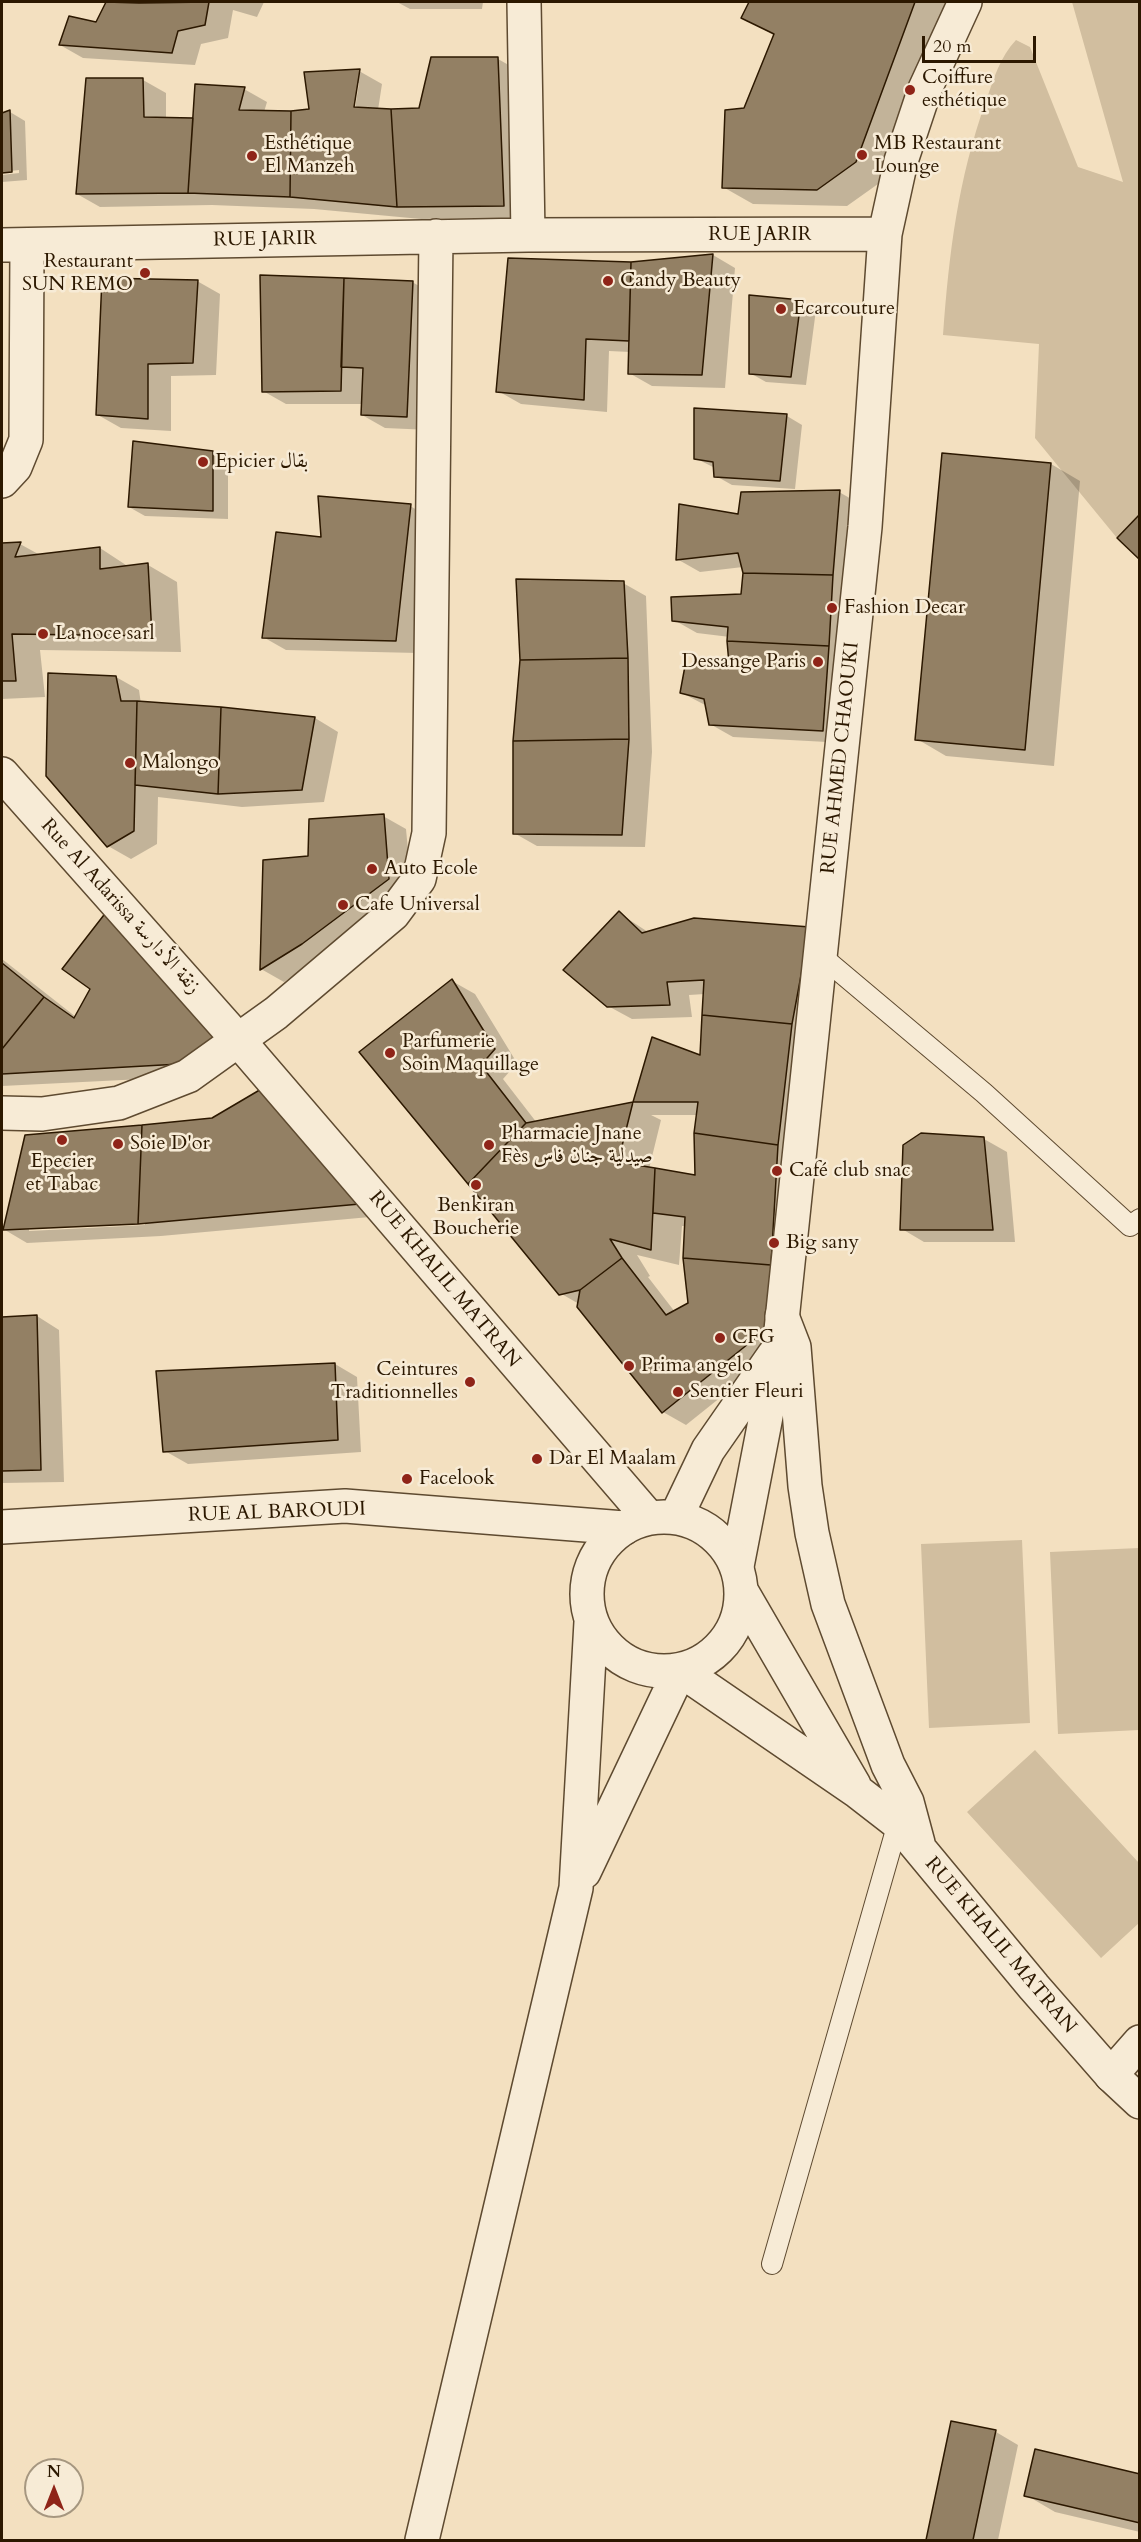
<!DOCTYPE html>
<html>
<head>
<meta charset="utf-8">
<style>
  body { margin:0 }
  #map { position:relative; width:1141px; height:2542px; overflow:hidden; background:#f3e0c0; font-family:Cardo,serif }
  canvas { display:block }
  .frame { position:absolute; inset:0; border:3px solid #2c1800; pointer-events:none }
  .north { position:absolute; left:24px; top:2458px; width:60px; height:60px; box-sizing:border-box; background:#f7ebd6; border:2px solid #a69780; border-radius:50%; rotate:0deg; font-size:16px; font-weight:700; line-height:24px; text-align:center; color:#2c1800 }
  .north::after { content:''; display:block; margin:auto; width:21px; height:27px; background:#8f2418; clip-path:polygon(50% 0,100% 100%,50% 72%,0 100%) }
  .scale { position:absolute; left:922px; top:36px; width:114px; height:27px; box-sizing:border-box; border:3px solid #2c1800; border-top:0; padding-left:8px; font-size:18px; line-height:21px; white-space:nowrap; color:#2c1800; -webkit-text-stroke:4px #f7ebd6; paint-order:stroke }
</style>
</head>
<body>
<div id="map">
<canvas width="1141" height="2542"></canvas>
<div class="frame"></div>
<div class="north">N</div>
<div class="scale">20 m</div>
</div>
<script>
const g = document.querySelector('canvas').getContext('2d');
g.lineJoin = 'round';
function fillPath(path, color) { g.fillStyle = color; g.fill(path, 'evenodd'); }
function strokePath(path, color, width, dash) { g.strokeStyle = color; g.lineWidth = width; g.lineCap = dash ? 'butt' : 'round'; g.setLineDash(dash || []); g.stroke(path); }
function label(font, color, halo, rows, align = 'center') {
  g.font = font + ' Cardo,Amiri,serif'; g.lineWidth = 5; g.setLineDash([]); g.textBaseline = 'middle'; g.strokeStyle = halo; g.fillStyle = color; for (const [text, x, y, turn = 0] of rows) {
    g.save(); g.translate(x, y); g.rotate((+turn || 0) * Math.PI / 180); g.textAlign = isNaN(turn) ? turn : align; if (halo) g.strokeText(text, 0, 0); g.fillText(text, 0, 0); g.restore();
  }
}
fillPath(new Path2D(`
  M1072,2H1139L1140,514L1117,538L1035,438L1039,344L943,335C949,252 958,179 986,101C994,78 1000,57 1016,40L1030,47L1078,167L1123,182Z
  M1022,1540L1030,1723L929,1728L921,1544Z
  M1139,1548V1730L1058,1734L1050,1552Z
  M1035,1750L1139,1863V1923L1101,1958L967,1812Z`), '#d1be9f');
fillPath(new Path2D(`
  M107,2H133L140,5L142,2H264L257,17L233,10L228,38L201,44L195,65L83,58L60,45L96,24Z
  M397,2H483L482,9H410Z
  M751,2H943L949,5L885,179L847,206L753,204L723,187L745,110L775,36L743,17Z
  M498,59L521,72L527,218L421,219L314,209L212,205L100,207L77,194L143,80L166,93V119H195L244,89L267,102L264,112L310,110L359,71L382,84L378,110L420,109ZM356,83H359L354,115L351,114Z
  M10,112L25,121L27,180L2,182V175L19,173V170L2,172V114Z
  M713,255L735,268L725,388L652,386L629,373L630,352L609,351L607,412L521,404L498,391L631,264Z
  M197,281L220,294L216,375L171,376V431L121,428L98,415Z
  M412,282L435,295L430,430L385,428L362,415L363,404H286L263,391Z
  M801,301L816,310L806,385L766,382L750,373Z
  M695,410L787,416L802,425L795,489L732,485L716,476L715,468L695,458Z
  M212,452L228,461V519L145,516L129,507Z
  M1051,464L1080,481L1054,766L946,756L917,739Z
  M839,492L862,505L846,743L733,737L710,724L707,706L682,693L731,666L730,637L697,633L674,620L743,596V567L700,572L677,559L740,516Z
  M410,506L433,519L418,653L286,650L263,637L322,538Z
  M20,544L40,555L100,548L129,567L148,565L177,582L181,652L40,650L45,697L2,699V545Z
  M623,583L646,596L652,752L645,847L537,846L514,833Z
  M116,677L139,690L141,704L221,708L315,718L338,732L324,802L242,807L158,797L157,844L131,859L108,846Z
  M383,816L406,829L412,893L284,982L261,969L264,862L309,857Z
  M619,913L648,932L810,929L791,1341L686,1425L663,1412L579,1304L560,1293L361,1052L452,981L475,994L517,1063L503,1079L537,1123L634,1104L653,1039L701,1057L705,994L689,995L692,1017L632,1019L608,1006ZM651,1115H698L696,1177L649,1169L661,1120ZM682,1226H686L689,1304L675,1312L648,1277L650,1276L637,1255L679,1265Z
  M2,959L76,1017L204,1076L2,1086Z
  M212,1120L381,1216L161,1236L27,1243L5,1230ZM145,1222V1225L29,1231V1228Z
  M984,1139L1007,1152L1015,1242H924L902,1229Z
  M37,1316L59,1330L64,1482L2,1483V1319Z
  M335,1364L357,1377L361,1452L188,1464L165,1451Z
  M952,2423L996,2432L1018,2445L998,2540H927Z
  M1140,2476V2532L1055,2512L1026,2495Z`), '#0003');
const building = new Path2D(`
  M106,2L139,3L209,2L205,25L178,31L172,53L59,45L69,16L96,22Z
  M749,2H915L856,162L817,190L722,188L725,110L744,108L774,34L741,18Z
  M431,57H498L504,206L397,207L391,109L419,108Z
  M360,69L354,107L391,109L397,207L290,197L291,111L309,109L304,72Z
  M86,78H143L144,117L193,118L188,193L76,194Z
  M195,84L245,87L239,110L291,111L290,197L188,193Z
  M10,110L12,172L2,173V113Z
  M713,254L702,375L628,374L631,262Z
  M508,258L631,262L629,341L586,339L584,400L496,392Z
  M260,275L344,278L341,391L262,392Z
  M102,278L198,280L193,363L148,364V419L96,415Z
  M344,278L413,281L407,417L361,415L363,368L341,367Z
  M749,295L801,300L791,377L749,374Z
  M694,408L787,414L780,481L714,477L713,462L694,459Z
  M133,441L213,451V511L128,507Z
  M942,453L1051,463L1025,750L915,740Z
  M840,490L833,575L743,573L738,553L676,560L679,504L738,514L741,492Z
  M318,496L411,504L396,641L262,638L276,532L321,537Z
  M1140,514V560L1117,538Z
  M21,542L15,557L100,547V569L148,563L152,636L12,634L16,681H2V543Z
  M743,573L833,575L829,646L727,641L728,627L672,621L671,597L741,594Z
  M516,579L624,581L628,658L520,660Z
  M727,641L829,646L823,731L709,725L704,699L680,693L685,666L729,664Z
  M628,658L629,739L513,741L520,660Z
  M48,673L116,676L121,701H137L134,831L107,847L46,776Z
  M137,701L221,707L218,794L135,785Z
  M221,707L315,717L302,790L218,794Z
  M629,739L622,835L513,834V741Z
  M384,814L389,879L302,944L260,970L263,860L308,856L309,819Z
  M107,911L226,1028L180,1064L2,1074V1049L44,997L74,1018L90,989L62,969Z
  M619,911L642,933L694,918L810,927L792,1024L702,1015L704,980L667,982L670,1005L607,1007L563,970Z
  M2,963L44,997L2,1049Z
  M452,979L495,1049L481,1065L526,1123L468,1184L359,1052Z
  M702,1015L792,1024L778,1145L694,1133L698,1102H633L652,1037L700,1055Z
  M263,1088L360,1204L138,1224L142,1125L212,1118Z
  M633,1102L618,1162L655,1168L651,1250L610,1239L622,1258L580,1290L559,1295L468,1184L526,1123Z
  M142,1125L138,1224L3,1230L25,1135Z
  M694,1133L778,1145L771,1265L683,1258L685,1217L653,1213L655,1168L695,1175Z
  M921,1133L984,1137L993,1230H900L903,1145Z
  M622,1258L666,1315L688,1303L683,1258L771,1265L768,1328L662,1413L577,1307L580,1290Z
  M37,1315L41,1470L2,1471V1317Z
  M335,1363L338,1440L163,1452L156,1371Z
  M951,2421L996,2430L973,2540H926Z
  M1035,2449L1140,2474V2523L1024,2496Z`);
fillPath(building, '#938064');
strokePath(building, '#2c1800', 1.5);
const service = new Path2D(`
  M820,955L984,1093L1130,1226L1140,1219
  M772,2264L898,1823`);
const minor = new Path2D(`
  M524,2L528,235
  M2,245L528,235L885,234
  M2,481L15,467L26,440L27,246
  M2,1113L42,1114L119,1103L188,1076L276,1013L393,914L419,879L429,833L436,236
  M676,1517L708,1450L774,1355
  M2,1527L345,1506L624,1528
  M737,1566L779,1349L865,527L885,234L901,161L925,89L965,2
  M1111,2075L1140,2042`);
const tertiary = new Path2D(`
  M2,774L239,1041L649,1518
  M782,1316L794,1347L805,1486L812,1533L828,1604L888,1765L907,1802L918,1843
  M587 1594a77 77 0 1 1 154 0a77 77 0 1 1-154 0Z
  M742,1592L854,1785
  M584,1872L680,1670L858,1792L898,1823L1034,1987L1111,2075L1140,2102
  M422,2540L576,1888L591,1622`);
strokePath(service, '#5e4a30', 22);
strokePath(minor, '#5e4a30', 36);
strokePath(tertiary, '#5e4a30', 36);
strokePath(service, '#f7ebd6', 20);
strokePath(minor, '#f7ebd6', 33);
strokePath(tertiary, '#f7ebd6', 33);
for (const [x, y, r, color] of [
  [910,90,6,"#8f2418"],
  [862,155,6,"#8f2418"],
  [252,156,6,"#8f2418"],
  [145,273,6,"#8f2418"],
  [608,281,6,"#8f2418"],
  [781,309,6,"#8f2418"],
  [203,462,6,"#8f2418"],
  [832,608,6,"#8f2418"],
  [43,634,6,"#8f2418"],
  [818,662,6,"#8f2418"],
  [130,763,6,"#8f2418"],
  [372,869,6,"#8f2418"],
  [343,905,6,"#8f2418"],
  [390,1053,6,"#8f2418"],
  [62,1140,6,"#8f2418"],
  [118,1144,6,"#8f2418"],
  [489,1145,6,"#8f2418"],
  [777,1171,6,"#8f2418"],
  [476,1185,6,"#8f2418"],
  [774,1243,6,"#8f2418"],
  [720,1338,6,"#8f2418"],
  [629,1366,6,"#8f2418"],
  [470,1382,6,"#8f2418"],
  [678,1392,6,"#8f2418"],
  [537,1459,6,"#8f2418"],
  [407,1479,6,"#8f2418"]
]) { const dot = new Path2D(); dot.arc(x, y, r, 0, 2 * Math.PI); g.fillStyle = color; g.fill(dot); strokePath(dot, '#f7ebd6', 2); }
label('20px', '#2c1800', '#f7ebd6', [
  ["Coiffure",922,78],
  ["esthétique",922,101],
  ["Esthétique",264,144],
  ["El Manzeh",264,167],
  ["MB Restaurant",874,144],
  ["Lounge",874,167],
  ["Restaurant",133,262,"right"],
  ["SUN REMO",133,285,"right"],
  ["Candy Beauty",620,281],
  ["Ecarcouture",793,309],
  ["Epicier بقال",215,462],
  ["Fashion Decar",844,608],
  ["La noce sarl",55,634],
  ["Dessange Paris",806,662,"right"],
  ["Malongo",142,763],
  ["Auto Ecole",384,869],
  ["Cafe Universal",355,905],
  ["Parfumerie",402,1042],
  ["Soin Maquillage",402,1065],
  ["Pharmacie Jnane",501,1134],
  ["Fès صيدلية جنان فاس",501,1157],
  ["Soie D'or",130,1144],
  ["Epecier",62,1162,"center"],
  ["et Tabac",62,1185,"center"],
  ["Café club snac",789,1171],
  ["Benkiran",476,1206,"center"],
  ["Boucherie",476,1229,"center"],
  ["Big sany",786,1243],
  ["CFG",732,1338],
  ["Prima angelo",641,1366],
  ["Ceintures",458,1370,"right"],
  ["Traditionnelles",458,1393,"right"],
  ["Sentier Fleuri",690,1392],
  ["Dar El Maalam",549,1459],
  ["Facelook",419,1479]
], 'left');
label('20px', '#2c1800', '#f7ebd6', [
  ["RUE JARIR",760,235],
  ["RUE JARIR",265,240,-1],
  ["RUE AHMED CHAOUKI",841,758,-84],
  ["Rue Al Adarissa زنقة الأدارسة",120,907,48],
  ["RUE KHALIL MATRAN",444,1280,50],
  ["RUE AL BAROUDI",277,1513,-2],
  ["RUE KHALIL MATRAN",1000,1946,50]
]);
</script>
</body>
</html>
